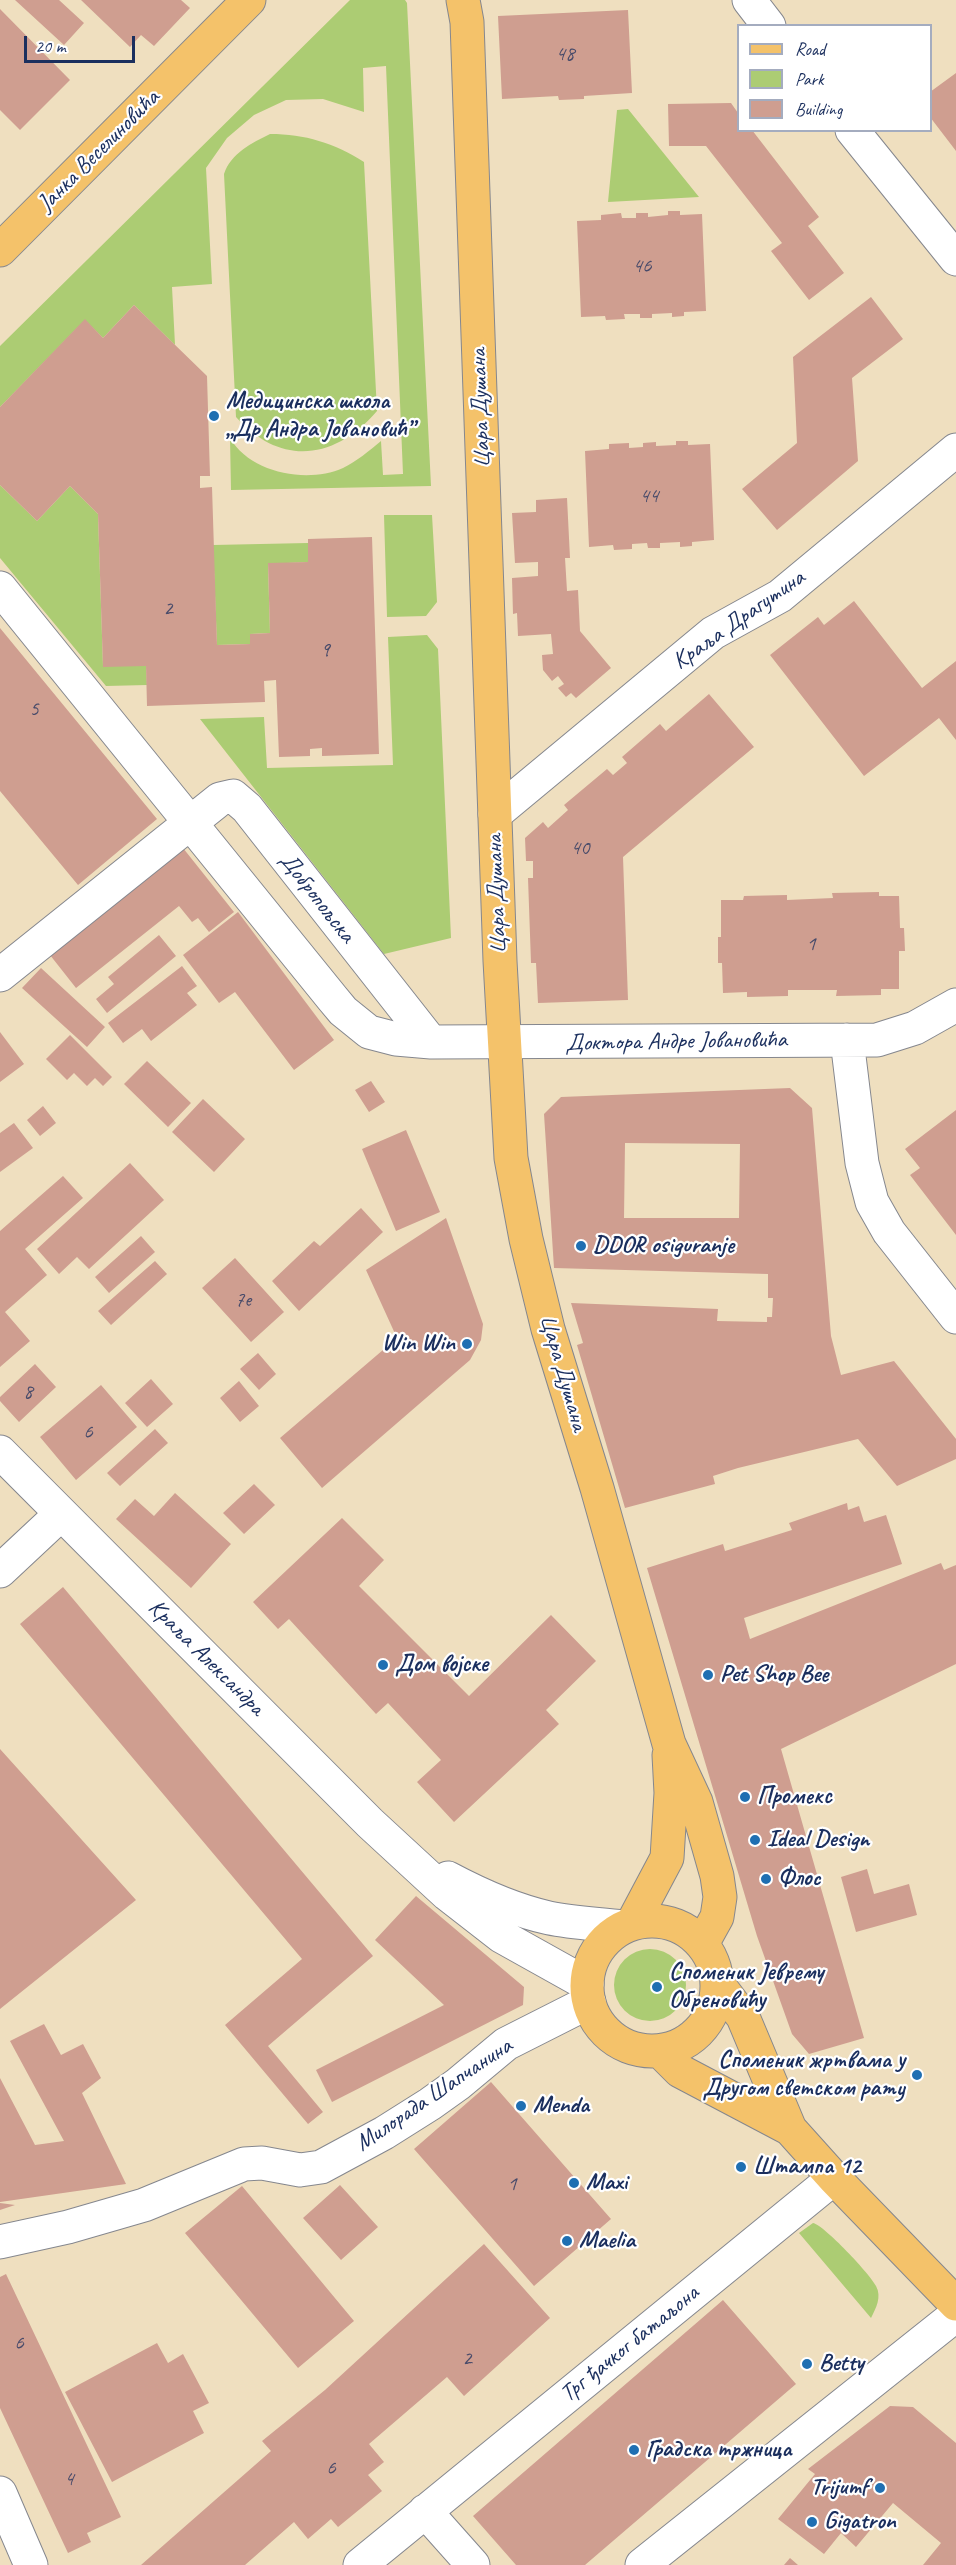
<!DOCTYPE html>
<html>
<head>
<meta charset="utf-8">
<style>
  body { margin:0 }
  #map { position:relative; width:956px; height:2565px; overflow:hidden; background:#efdfbf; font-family:Caveat,sans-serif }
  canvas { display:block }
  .legend { position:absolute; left:737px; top:24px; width:195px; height:108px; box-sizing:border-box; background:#fff; border:2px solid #a4acbf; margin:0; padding:8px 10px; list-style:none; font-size:18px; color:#1b2f5e }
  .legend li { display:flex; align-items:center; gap:12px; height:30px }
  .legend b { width:30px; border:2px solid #a4acbf }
  .scale { position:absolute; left:24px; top:36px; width:111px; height:27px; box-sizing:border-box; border:3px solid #1b2f5e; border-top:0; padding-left:8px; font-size:18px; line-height:21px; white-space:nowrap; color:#1b2f5e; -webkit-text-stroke:4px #fff; paint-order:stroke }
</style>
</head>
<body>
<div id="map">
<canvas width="956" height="2565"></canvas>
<ul class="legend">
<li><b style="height:8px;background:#f4c26a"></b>Road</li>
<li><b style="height:16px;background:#accc73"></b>Park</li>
<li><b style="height:16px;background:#cf9e90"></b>Building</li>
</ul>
<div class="scale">20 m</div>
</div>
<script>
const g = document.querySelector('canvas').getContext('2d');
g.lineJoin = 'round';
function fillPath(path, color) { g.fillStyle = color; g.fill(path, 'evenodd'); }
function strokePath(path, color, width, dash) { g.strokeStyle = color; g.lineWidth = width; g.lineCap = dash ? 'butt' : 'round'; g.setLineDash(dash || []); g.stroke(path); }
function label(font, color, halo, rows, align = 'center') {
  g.font = font + ' Caveat,sans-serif'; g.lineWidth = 4.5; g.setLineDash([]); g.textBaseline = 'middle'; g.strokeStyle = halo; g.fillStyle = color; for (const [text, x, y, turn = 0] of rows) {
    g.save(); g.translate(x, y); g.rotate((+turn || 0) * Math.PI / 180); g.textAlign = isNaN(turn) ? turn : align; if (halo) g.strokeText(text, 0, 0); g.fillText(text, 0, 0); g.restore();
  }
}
fillPath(new Path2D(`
  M350,0H405L407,3L431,486L231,490L230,438C250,473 307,484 343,468C357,461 369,451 381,441L383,475L403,474L386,66L363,68L364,112L323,99L286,100L254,115L227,138L206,168L212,284L172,287L175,345L134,305L103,338L85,320L0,407V346Z
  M628,109L699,197L608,202L617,110Z
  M270,134C305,134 334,143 364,162L377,411C335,460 281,467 236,417L224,174C231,153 252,143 270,134Z
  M0,485L37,521L70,486L98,514L103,666H146L147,685L106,686L0,558Z
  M384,515H432L437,602L426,616L387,617Z
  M308,543V562L268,564L270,633L250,634V644L217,645L213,545Z
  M427,635L438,649L451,938L384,954L200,719L264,717L267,768L393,765L388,637Z
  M614 1985a36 36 0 1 1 72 0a36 36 0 1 1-72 0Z
  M813,2223C824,2225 871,2275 876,2286C882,2297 876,2308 871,2318L799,2233Z`), '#accc73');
fillPath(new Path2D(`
  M15,0H59L84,23L64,45Z
  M81,0H181L190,8L154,46L141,35L130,47Z
  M0,9L70,80L20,130L0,110Z
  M628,10L632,93L584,96V99L559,100L558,96L502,99L498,16Z
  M956,73V151L930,117V92Z
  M731,103L738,113V130H752L819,217L808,226L844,273L809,300L771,251L782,243L706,146H669L668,104Z
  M668,211H680V215L702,214L706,311L684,312V316L672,317V313L652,314V318H640V314H624L625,319L606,320L605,316L581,317L577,221L601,220V215L621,213L622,218H636V213H648V217L668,215Z
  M871,297L903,339L852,378L858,461L777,530L742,489L797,443L793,357Z
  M134,305L207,376L210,476H200V488L212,487L217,645L250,644V634L270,633L268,563L308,562V539L372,537L379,754L322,756V748L310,749V756L279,757L276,680L264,681L265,702L147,706L146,666L103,667L98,514L70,486L37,521L0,485V407L85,319L103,338Z
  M676,441H688V445L710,444L714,540L692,542V546L680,547V542L660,543V548H648L647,543L632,544V549L614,550L613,545L589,547L585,451L609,449V444L629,443V448L643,447V443L656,442V446L676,445Z
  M567,498L570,558H565L567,591L578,590L580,631L611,668L576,698L571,693L566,697L558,688L564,684L558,676L552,681L543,670L542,655L553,654L551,634L518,636L517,613L513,614L512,578L538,576V562L515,563L512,513L536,512V500Z
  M854,601L922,688L956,661V740L939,718L864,776L770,655L818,617L824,625Z
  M0,628L157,819L78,885L0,791Z
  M709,694L754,747L623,857L628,1000L538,1003L536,963H531L528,878H533V861H526L525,838L543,822L548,828L568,810L564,805L607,769L613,775L627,763L622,757L660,724L666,731Z
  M183,848L234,912L209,932L198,918L192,922L179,906L76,988L50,955Z
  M879,892V896H899L900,928H904L905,951H899V989H881V995L836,996L837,990H788V996L747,997V992L723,993L722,963H718V937H721V900H743L744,896L787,895V900L833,898L832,893Z
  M238,912L334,1040L294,1070L235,992L219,1003L183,955Z
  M159,935L176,956L107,1013L96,999L114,984L108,977Z
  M182,966L197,986L187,993L197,1005L151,1041L142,1029L123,1043L108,1023Z
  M41,968L105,1027L87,1047L22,988Z
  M0,1032L24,1064L0,1082Z
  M70,1035L112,1077L103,1086L95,1078L87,1086L74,1073L67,1080L46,1059Z
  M147,1061L191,1103L168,1127L124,1084Z
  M371,1081L385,1102L369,1112L355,1090Z
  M790,1088L812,1108L831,1336L841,1375L894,1361L956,1439V1459L897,1486L858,1439L738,1468L713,1476L715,1484L625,1508L577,1345L583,1343L571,1303L718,1309L717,1321L767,1322V1317H772L773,1298H768V1274L554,1268L544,1114L561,1097ZM625,1143L740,1144L739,1218H624Z
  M203,1099L245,1139L214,1172L172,1132Z
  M43,1106L56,1123L40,1136L27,1120Z
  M956,1110V1235L910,1175L920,1168L905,1149Z
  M14,1123L33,1148L0,1172V1133Z
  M406,1130L440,1212L396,1231L362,1149Z
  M130,1163L164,1200L89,1269L77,1257L59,1274L37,1249Z
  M63,1176L83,1198L25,1249L47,1275L5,1312L30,1341L0,1367V1231Z
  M361,1208L383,1232L299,1311L272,1281L314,1241L320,1246Z
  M446,1218L483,1324L481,1340L470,1360L322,1488L280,1438L397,1338L366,1270Z
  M141,1236L155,1252L109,1293L95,1277Z
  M235,1258L284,1312L251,1342L202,1288Z
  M155,1261L167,1274L111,1325L98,1311Z
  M258,1353L276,1374L259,1390L240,1369Z
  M35,1364L56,1387L19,1422L0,1401V1397Z
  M151,1379L173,1404L147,1427L125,1403Z
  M239,1381L259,1406L240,1422L220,1398Z
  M101,1385L137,1427L76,1480L40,1437Z
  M155,1429L168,1443L120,1486L107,1473Z
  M254,1484L275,1505L244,1534L223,1513Z
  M175,1493L231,1544L191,1588L116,1519L135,1499L154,1516Z
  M847,1503L848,1510L859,1506L864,1522L886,1515L902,1564L744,1618L750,1639L941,1563L944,1570L956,1565V1664L781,1749L864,2038L809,2054L792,2034L757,1936L647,1568L723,1544L725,1551L792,1530L789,1523Z
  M342,1518L384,1560L359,1586L469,1696L551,1615L596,1661L546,1710L559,1724L454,1822L417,1782L441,1760L388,1703L376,1714L289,1619L278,1629L253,1602Z
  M63,1587L373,1956L268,2046L323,2112L308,2124L225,2025L302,1959L20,1624Z
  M0,1749L136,1900L0,2009Z
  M867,1869L874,1894L909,1884L917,1915L856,1932L841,1877Z
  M416,1896L524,1987L523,2005L332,2102L316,2070L444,2005L375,1940Z
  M44,2024L61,2055L83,2044L101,2078L82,2093L126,2184L0,2202V2078L35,2145L64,2141L10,2041Z
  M491,2082L611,2219L534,2286L414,2149Z
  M340,2185L378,2227L341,2260L303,2218Z
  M242,2186L354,2321L298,2368L185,2233Z
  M0,2203L15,2205L0,2210Z
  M484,2244L550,2318L464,2396L447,2377L369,2444L384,2462L368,2475L382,2491L338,2527L331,2519L308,2539L294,2522L245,2565H141L271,2451L262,2441L325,2390Z
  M6,2274L121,2517L87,2533L91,2542L68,2553L0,2408V2277Z
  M723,2300L796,2384L585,2565H516L473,2516Z
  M157,2343L168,2363L183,2354L209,2403L193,2411L204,2433L112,2482L65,2392Z
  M890,2406L913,2407L956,2443V2565H923L941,2543L893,2503L856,2547L841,2533L824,2554L778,2519L815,2474L808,2469Z
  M790,2558L798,2565H784Z`), '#cf9e90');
const minor = new Path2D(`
  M749,0L769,26
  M852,130L956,259
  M0,588L333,999L343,1011L369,1032L396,1039L431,1042L877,1040L915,1028L956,1005
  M495,814L713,633L780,596L956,450
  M0,975L220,799L233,796L247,808L431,1042
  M847,1040L862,1163L872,1202L889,1232L956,1317
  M0,1452L370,1823L447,1894L501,1936L587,1984
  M0,1571L61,1514
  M448,1878C480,1895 513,1910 549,1918C573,1923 599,1924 623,1927
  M0,2242L68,2227L144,2205L244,2164L262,2163L300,2170L321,2167L384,2133L430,2104L458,2084L506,2044L589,2002
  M0,2493L31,2565
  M425,2511L473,2565
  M360,2565L834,2178
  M642,2565L956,2315`);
const major = new Path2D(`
  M463,0L467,22L500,961L511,1158L526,1239L548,1329L597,1488L669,1744L696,1802L717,1876L720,1897L717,1917L702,1944
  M0,250L249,0
  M587 1986a65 65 0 1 1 130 0a65 65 0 1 1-130 0Z
  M632,1924L667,1858L671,1793L669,1755
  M718,1984L743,2017L790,2129L834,2178L956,2304
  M661,2052L680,2071L790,2129`);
strokePath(minor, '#85878e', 35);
strokePath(major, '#85878e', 35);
strokePath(minor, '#fff', 33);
strokePath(major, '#f4c26a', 33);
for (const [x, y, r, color] of [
  [214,416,6,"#1f6fb2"],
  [581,1246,6,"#1f6fb2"],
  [467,1344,6,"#1f6fb2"],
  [383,1665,6,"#1f6fb2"],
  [708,1675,6,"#1f6fb2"],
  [745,1797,6,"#1f6fb2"],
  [755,1840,6,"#1f6fb2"],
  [766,1879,6,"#1f6fb2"],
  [657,1987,6,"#1f6fb2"],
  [917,2075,6,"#1f6fb2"],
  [521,2106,6,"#1f6fb2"],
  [741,2167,6,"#1f6fb2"],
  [574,2183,6,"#1f6fb2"],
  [567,2241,6,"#1f6fb2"],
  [807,2364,6,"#1f6fb2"],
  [634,2450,6,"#1f6fb2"],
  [880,2488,6,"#1f6fb2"],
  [812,2522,6,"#1f6fb2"]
]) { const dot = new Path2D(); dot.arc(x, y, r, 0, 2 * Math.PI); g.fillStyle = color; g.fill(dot); strokePath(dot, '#fff', 2); }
label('21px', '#484b6a', null, [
  ["48",565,54],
  ["46",642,266],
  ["44",649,496],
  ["2",168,609],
  ["9",325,650],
  ["5",34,709],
  ["40",580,848],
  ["1",811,944],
  ["7e",243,1300],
  ["8",28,1392],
  ["6",88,1432],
  ["1",512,2184],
  ["6",19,2343],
  ["2",467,2359],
  ["6",331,2468],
  ["4",69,2479]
]);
label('24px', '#1b2f5e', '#fff', [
  ["Јанка Веселиновића",99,151,-45],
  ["Цара Душана",481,408,-92],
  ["Краља Драгутина",739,620,-35],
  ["Цара Душана",497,894,-92],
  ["Добропољска",317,898,52],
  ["Доктора Андре Јовановића",676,1042,-1],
  ["Цара Душана",563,1373,74],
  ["Краља Александра",206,1658,45],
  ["Милорада Шапчанина",434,2095,-34],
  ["Трг ђачког батаљона",630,2344,-39]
]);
label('bold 24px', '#1b2f5e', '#fff', [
  ["Медицинска школа",226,402],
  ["„Др Андра Јовановић”",226,430],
  ["DDOR osiguranje",593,1246],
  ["Win Win",455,1344,"right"],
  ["Дом војске",395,1665],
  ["Pet Shop Bee",720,1675],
  ["Промекс",757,1797],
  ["Ideal Design",767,1840],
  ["Флос",778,1879],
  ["Споменик Јеврему",669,1973],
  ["Обреновићу",669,2001],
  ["Споменик жртвама у",905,2061,"right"],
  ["Другом светском рату",905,2089,"right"],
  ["Menda",533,2106],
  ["Штампа 12",753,2167],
  ["Maxi",586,2183],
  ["Maelia",579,2241],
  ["Betty",819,2364],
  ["Градска тржница",646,2450],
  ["Trijumf",868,2488,"right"],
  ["Gigatron",824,2522]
], 'left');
</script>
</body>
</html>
